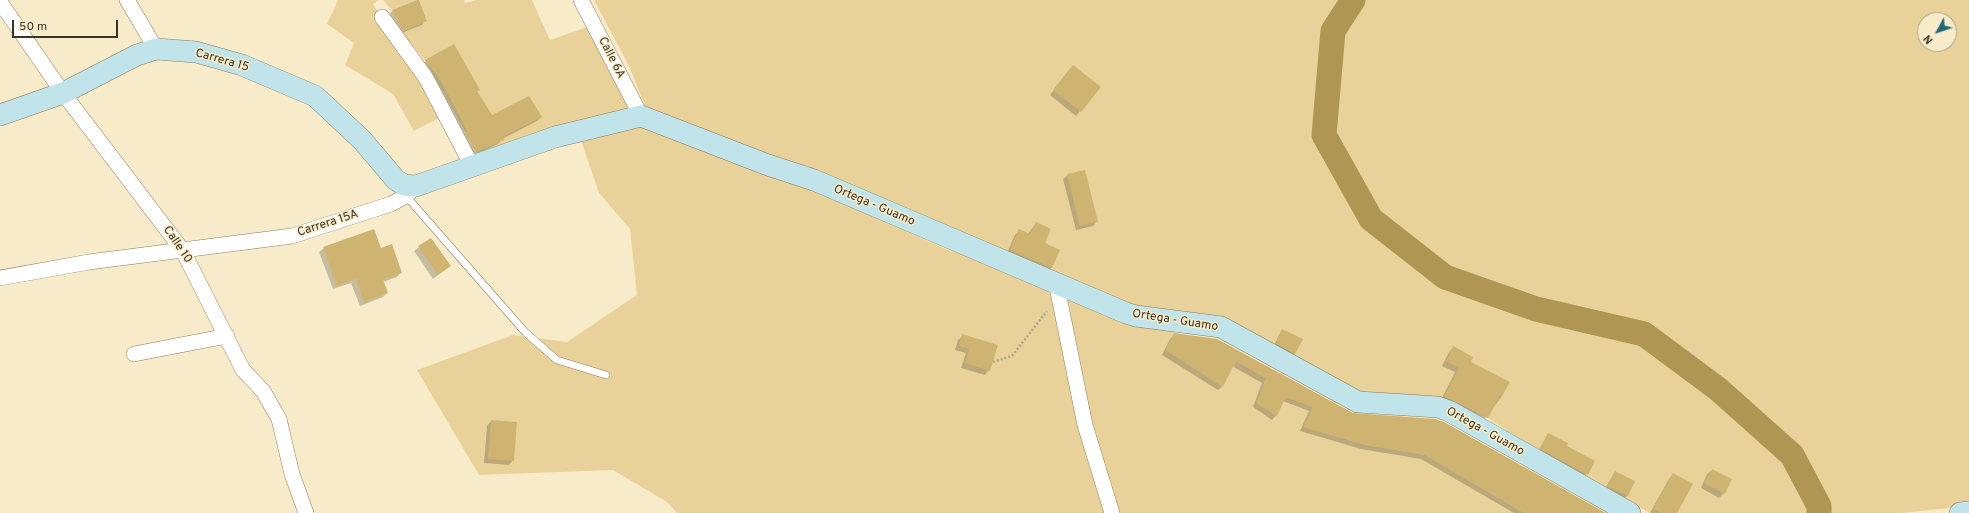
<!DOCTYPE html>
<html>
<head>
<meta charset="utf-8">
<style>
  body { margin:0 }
  #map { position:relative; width:1969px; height:513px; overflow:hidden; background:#f8ebc9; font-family:Overpass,sans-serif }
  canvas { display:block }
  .north { position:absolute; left:1917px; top:12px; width:40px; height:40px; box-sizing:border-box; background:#f8ebc9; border:1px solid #aca288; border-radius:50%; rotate:230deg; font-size:11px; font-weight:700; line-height:16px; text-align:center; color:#393426 }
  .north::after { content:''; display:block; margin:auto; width:14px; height:18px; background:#216a76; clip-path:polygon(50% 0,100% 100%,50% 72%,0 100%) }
  .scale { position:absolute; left:12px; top:20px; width:106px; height:18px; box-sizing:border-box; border:2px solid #393426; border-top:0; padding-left:5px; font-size:12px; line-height:14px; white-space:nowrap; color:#393426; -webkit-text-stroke:3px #f8ebc9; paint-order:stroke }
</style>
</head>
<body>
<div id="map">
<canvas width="1969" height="513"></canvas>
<div class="north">N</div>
<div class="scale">50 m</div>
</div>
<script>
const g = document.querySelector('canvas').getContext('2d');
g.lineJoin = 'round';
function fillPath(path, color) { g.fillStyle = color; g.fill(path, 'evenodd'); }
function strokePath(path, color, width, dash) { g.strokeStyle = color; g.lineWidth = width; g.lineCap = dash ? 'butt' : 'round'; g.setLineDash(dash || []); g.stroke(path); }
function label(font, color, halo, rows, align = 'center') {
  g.font = font + ' Overpass,sans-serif'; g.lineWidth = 3; g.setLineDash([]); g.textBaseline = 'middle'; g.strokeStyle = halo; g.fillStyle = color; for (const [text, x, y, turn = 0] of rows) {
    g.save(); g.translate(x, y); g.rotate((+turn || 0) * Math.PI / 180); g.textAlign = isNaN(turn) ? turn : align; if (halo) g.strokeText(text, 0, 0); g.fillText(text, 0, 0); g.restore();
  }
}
fillPath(new Path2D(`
  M338,0H379L373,4L443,116L414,131L393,94L345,65L354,43L327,24Z
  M383,0H417L392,10Z
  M419,0H464L465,3L477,0H532L550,40L587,27L633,112L558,130L477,153L425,60L401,32L427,21Z
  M594,0H1969V506L1902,513H1650L1549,458L1488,418L1442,401L1372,398L1263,342L1129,308L647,111L629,66ZM1925,20H1949V44H1925Z
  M642,125L779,175L948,250L1012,269L1063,292L1176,329L1166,350L1223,387L1236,361L1266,378L1257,403L1277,416L1286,397L1313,407L1304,427L1366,445L1425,455L1524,513H677L667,502L613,470L479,475L417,370L513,335L567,342L637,295L630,229L599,193L580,137Z`), '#e9d29a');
fillPath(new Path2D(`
  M418,1L426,20L422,25L399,34L388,16L392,11Z
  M426,61L479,90L477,92L492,116L541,117L537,121L502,139L498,144L472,156L422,65Z
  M1069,70L1099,87L1076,116L1050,95Z
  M1068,175L1097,221L1093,226L1076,230L1063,179Z
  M1036,223L1044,244L1059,250L1051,268L1047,272L1006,255L1015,235L1019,230L1028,234Z
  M430,239L449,266L433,279L414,251Z
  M324,248L380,249L401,272L397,277L383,282L387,293L383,297L360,306L351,283L333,289L319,252Z
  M1283,330L1295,353L1290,358L1272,348Z
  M1175,334L1217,340L1352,414L1604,513H1514L1421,459L1361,449L1300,431L1309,411L1283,401L1276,415L1272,420L1253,407L1262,383L1232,366L1223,386L1218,390L1162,355L1170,339Z
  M963,336L989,370L985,375L961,368L966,353L955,350L958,340Z
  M1453,348L1502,396L1483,421L1441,400L1455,372L1442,366L1449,352Z
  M491,421L513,460L509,465L484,463L487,426Z
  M1548,434L1566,446L1594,461L1583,479L1537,453Z
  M1712,470L1724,493L1719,498L1701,488L1707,474Z
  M1615,472L1634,482L1627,496L1623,500L1604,490Z
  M1673,474L1676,513H1650L1669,479Z`), '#0003');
strokePath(new Path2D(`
  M1353,0L1333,31L1324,135L1371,219L1445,277L1536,309L1644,334L1718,389L1792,455L1819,506V513`), '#af9652', 25);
fillPath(new Path2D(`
  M417,0H419L427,21L403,31L392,10Z
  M454,44L480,90L477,91L492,115L529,96L542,117L502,137L504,140L476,152L465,132L467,131L455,107L439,78L425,60Z
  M1073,65L1101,87L1081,112L1053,90Z
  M1085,170L1098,222L1080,226L1067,174Z
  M1036,222L1051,229L1045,243L1060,250L1052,268L1010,250L1019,229L1030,234Z
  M374,229L381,248L392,244L402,273L383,280L388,293L364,302L356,279L337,286L323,247Z
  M431,238L451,266L438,275L418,246Z
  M1282,329L1303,339L1295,354L1275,343Z
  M1174,333L1217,339L1353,413L1435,419L1444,422L1606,513H1524L1425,455L1366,445L1303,427L1313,407L1286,397L1277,416L1257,403L1266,378L1236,361L1223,387L1166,350Z
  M962,334L998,345L990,371L965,363L969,349L959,346Z
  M1453,346L1473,357L1471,362L1510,382L1502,396L1500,395L1488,418L1444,396L1459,368L1446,361Z
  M491,420L517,422L514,461L488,459Z
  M1548,433L1568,443L1567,446L1595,461L1588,475L1540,449Z
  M1712,469L1732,479L1725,494L1704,483Z
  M1615,471L1635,481L1628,496L1607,486Z
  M1673,473L1693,484L1677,513H1661L1653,509Z`), '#ceb470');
const lane = new Path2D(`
  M406,196L525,332L557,360L606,375`);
const street = new Path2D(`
  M127,0L156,49
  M581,0L641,116
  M0,2L63,93L183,251L243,370L263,391L279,419L292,474L306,513
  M382,17L426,78L472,166
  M0,278L89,262L292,236L391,204L406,196L416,186
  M1056,282L1085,425L1112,513
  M134,354L227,336`);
const secondary = new Path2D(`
  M0,115L63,93L137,55L156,49L196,52L242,65L315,96L362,140L396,180L404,185L416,186L555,137L641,116L768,165L814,180L1126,313L1136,316L1221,327L1358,402L1438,407L1449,411L1630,513
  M1960,513L1969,512`);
strokePath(lane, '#897d5f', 8);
strokePath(street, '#897d5f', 16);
strokePath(secondary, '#897d5f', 22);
strokePath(new Path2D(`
  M993,362L1012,356L1047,311`), '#b0a68c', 2.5, [2, 2]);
strokePath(lane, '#fff', 7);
strokePath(street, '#fff', 15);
strokePath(secondary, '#c0e4ea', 21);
label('12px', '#393426', '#f8ebc9', [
  ["Calle 6A",611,58,63],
  ["Carrera 15",222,61,16],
  ["Ortega - Guamo",874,206,23],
  ["Carrera 15A",328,224,-18],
  ["Calle 10",177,245,56],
  ["Ortega - Guamo",1175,321,9],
  ["Ortega - Guamo",1485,432,29]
]);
</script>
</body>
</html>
